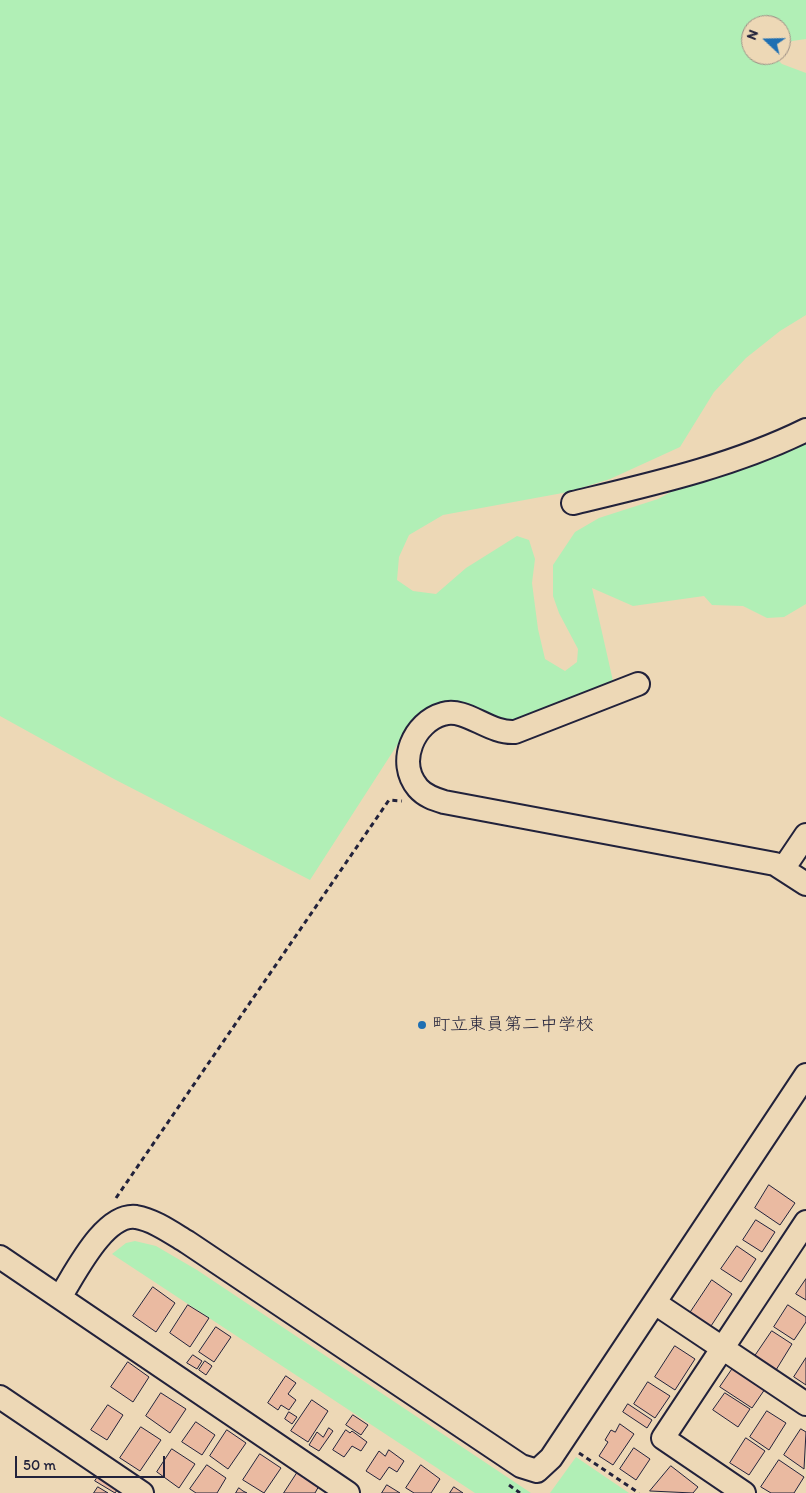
<!DOCTYPE html>
<html>
<head>
<meta charset="utf-8">
<style>
  body { margin:0 }
  #map { position:relative; width:806px; height:1493px; overflow:hidden; background:#edd8b6; font-family:Itim,sans-serif }
  canvas { display:block }
  .north { position:absolute; left:741px; top:15px; width:50px; height:50px; box-sizing:border-box; background:#edd8b6; border:1px solid #9c8f85; border-radius:50%; rotate:291deg; font-size:14px; font-weight:700; line-height:20px; text-align:center; color:#22223b }
  .north::after { content:''; display:block; margin:auto; width:18px; height:22px; background:#1f6fb2; clip-path:polygon(50% 0,100% 100%,50% 72%,0 100%) }
  .scale { position:absolute; left:15px; top:1456px; width:150px; height:22px; box-sizing:border-box; border:2px solid #22223b; border-top:0; padding-left:6px; font-size:15px; line-height:18px; white-space:nowrap; color:#22223b; -webkit-text-stroke:4px #edd8b6; paint-order:stroke }
</style>
</head>
<body>
<div id="map">
<canvas width="806" height="1493"></canvas>
<div class="north">N</div>
<div class="scale">50 m</div>
</div>
<script>
const g = document.querySelector('canvas').getContext('2d');
g.lineJoin = 'round';
function fillPath(path, color) { g.fillStyle = color; g.fill(path, 'evenodd'); }
function strokePath(path, color, width, dash) { g.strokeStyle = color; g.lineWidth = width; g.lineCap = dash ? 'butt' : 'round'; g.setLineDash(dash || []); g.stroke(path); }
function label(font, color, halo, rows, align = 'center') {
  g.font = font + ' Itim,"Klee One",sans-serif'; g.lineWidth = 4; g.setLineDash([]); g.textBaseline = 'middle'; g.strokeStyle = halo; g.fillStyle = color; for (const [text, x, y, turn = 0] of rows) {
    g.save(); g.translate(x, y); g.rotate((+turn || 0) * Math.PI / 180); g.textAlign = isNaN(turn) ? turn : align; if (halo) g.strokeText(text, 0, 0); g.fillText(text, 0, 0); g.restore();
  }
}
fillPath(new Path2D(`
  M0,0H806V39L792,41L781,49V25H751V55H773L782,64L806,73V315L780,331L746,358L714,392L680,447L610,479L568,492L443,515L409,535L399,557L397,580L413,591L436,594L466,568L517,536L529,540L535,559L532,583L538,629L545,659L565,671L577,662L578,649L559,613L553,596V565L575,532L599,518L658,499L706,473L806,422V604L784,617L767,618L743,606L712,605L704,596L633,606L592,588L613,681L581,699L515,726L412,722L310,880L114,779L0,716Z
  M135,1241L156,1246L197,1270L531,1493H475L112,1254L126,1243Z
  M576,1457L629,1493H550Z`), '#b1efb6');
const building = new Path2D(`
  M769,1185L795,1203L780,1225L755,1208Z
  M756,1220L775,1232L762,1252L743,1240Z
  M737,1246L756,1259L741,1282L721,1269Z
  M806,1279V1300L796,1294Z
  M712,1280L732,1294L711,1326L690,1313Z
  M153,1287L175,1303L156,1332L133,1316Z
  M188,1305L209,1318L190,1347L170,1333Z
  M788,1305L806,1317V1322L794,1340L774,1327Z
  M216,1327L231,1337L214,1362L199,1352Z
  M772,1331L792,1344L776,1370L755,1356Z
  M675,1346L695,1359L675,1390L655,1377Z
  M193,1355L202,1361L197,1369L187,1363Z
  M806,1358V1385L794,1377Z
  M205,1361L212,1366L206,1375L199,1370Z
  M128,1362L149,1377L133,1402L111,1387Z
  M733,1368L765,1389L752,1408L720,1387Z
  M286,1376L296,1383L288,1394L296,1400L289,1410L281,1405L278,1410L268,1403Z
  M648,1382L670,1396L655,1418L634,1404Z
  M161,1393L186,1409L170,1433L146,1416Z
  M725,1393L750,1409L738,1427L713,1410Z
  M312,1400L328,1411L308,1442L291,1431Z
  M628,1404L652,1420L647,1428L623,1412Z
  M108,1405L123,1415L107,1440L91,1430Z
  M767,1411L786,1423L769,1450L750,1437Z
  M289,1412L297,1417L292,1424L285,1419Z
  M353,1415L368,1425L361,1435L346,1425Z
  M196,1422L215,1435L202,1455L182,1442Z
  M620,1424L634,1434L613,1465L599,1456L608,1442L605,1440L611,1430L615,1432Z
  M141,1427L161,1440L140,1471L120,1458Z
  M329,1428L333,1431L319,1451L309,1445L317,1432L323,1437Z
  M801,1429L806,1432L804,1469L784,1455Z
  M227,1430L246,1443L228,1469L210,1456Z
  M346,1430L350,1433L352,1431L367,1442L361,1451L352,1446L344,1457L333,1450Z
  M746,1438L765,1451L749,1475L730,1463Z
  M634,1448L650,1459L636,1480L620,1469Z
  M172,1449L195,1464L179,1488L157,1472Z
  M389,1450L404,1461L397,1472L389,1467L380,1480L366,1471L379,1451L385,1456Z
  M260,1454L281,1468L264,1493L243,1480Z
  M779,1460L804,1477L794,1493H771L761,1487Z
  M207,1465L226,1478L217,1493H196L190,1489Z
  M421,1465L440,1479L431,1493H414L406,1488Z
  M671,1466L698,1487L693,1493L650,1491Z
  M299,1470L320,1484L315,1493H284Z
  M101,1472L120,1486L115,1493L95,1481Z
  M387,1485L400,1493H382Z
  M98,1487L108,1493H94Z
  M454,1487L463,1493H450Z
  M239,1488L243,1491L247,1493H236Z`);
fillPath(building, '#eabaa1');
strokePath(building, '#22223b', 1);
const minor = new Path2D(`
  M573,503C652,484 733,466 806,430
  M638,684L515,732C489,734 466,707 443,714C414,722 396,762 418,788C425,796 434,799 444,802L775,864L806,884
  M783,869L806,835
  M0,1257L348,1493
  M60,1297C75,1274 104,1213 136,1217C154,1220 172,1233 187,1242L521,1466L537,1471L551,1458L806,1075
  M655,1303L806,1404
  M0,1397L142,1493
  M744,1493L663,1438L806,1222`);
strokePath(minor, '#22223b', 26);
strokePath(new Path2D(`
  M116,1198L389,800L402,801
  M579,1453L639,1493
  M509,1485L520,1493`), '#22223b', 3, [5, 4]);
strokePath(minor, '#edd8b6', 22);
for (const [x, y, r, color] of [
  [422,1025,5,"#1f6fb2"]
]) { const dot = new Path2D(); dot.arc(x, y, r, 0, 2 * Math.PI); g.fillStyle = color; g.fill(dot); strokePath(dot, '#edd8b6', 2); }
label('18px', '#22223b', '#edd8b6', [
  ["町立東員第二中学校",432,1025]
], 'left');
</script>
</body>
</html>
